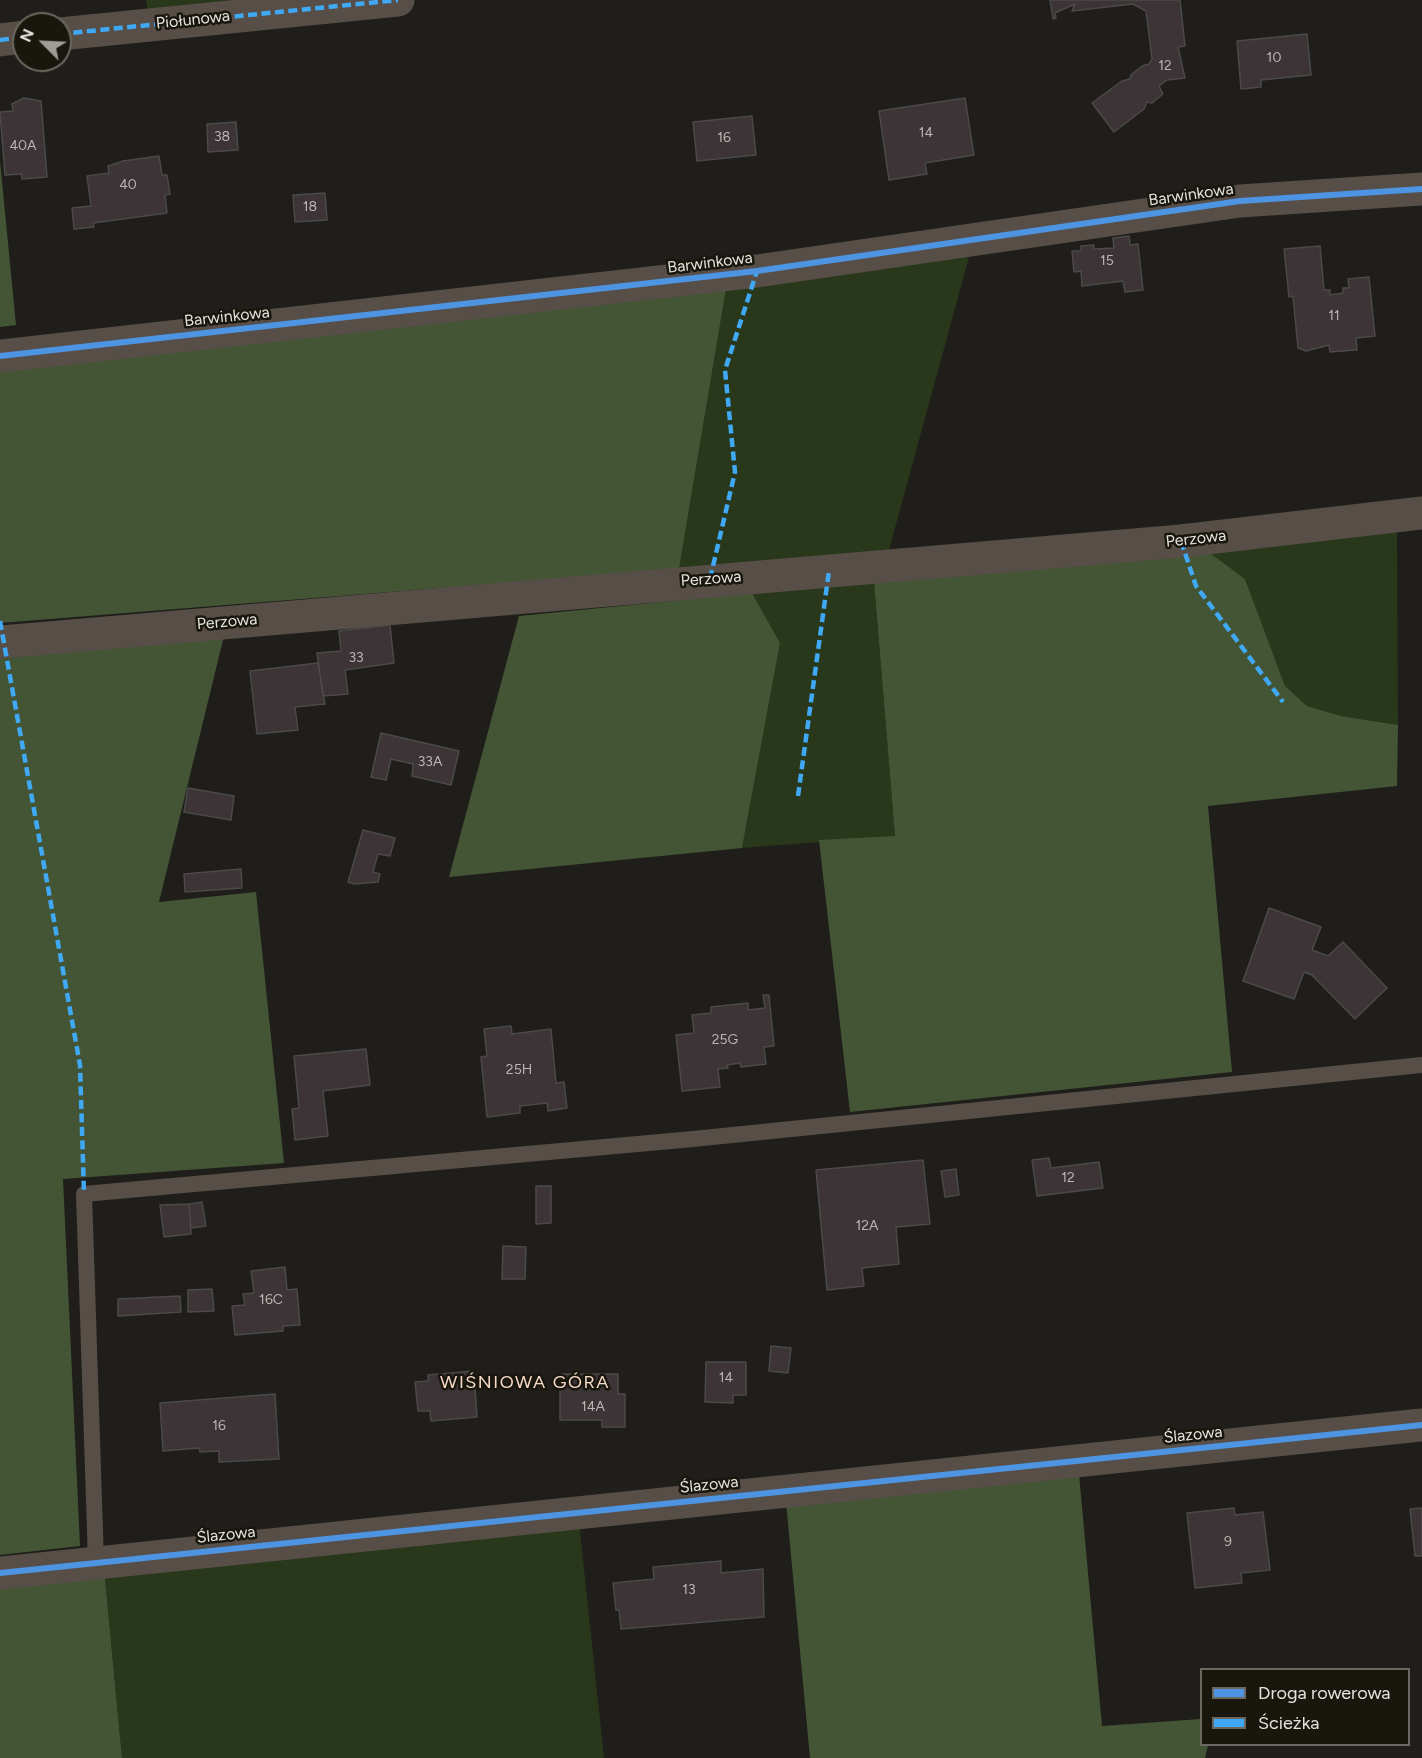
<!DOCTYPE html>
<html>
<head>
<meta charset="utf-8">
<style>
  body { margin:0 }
  #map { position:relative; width:1422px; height:1758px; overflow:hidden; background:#1f1e1a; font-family:Figtree,sans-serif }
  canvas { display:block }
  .legend { position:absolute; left:1200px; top:1668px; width:210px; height:78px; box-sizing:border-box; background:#19160e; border:2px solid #6a6860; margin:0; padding:8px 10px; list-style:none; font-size:18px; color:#e3e2dc }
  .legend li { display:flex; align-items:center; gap:12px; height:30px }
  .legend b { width:30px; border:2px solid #6a6860 }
  .north { position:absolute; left:12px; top:12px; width:60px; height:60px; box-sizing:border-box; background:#19160e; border:2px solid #6a6860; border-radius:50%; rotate:294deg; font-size:16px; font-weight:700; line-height:24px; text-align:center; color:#e3e2dc }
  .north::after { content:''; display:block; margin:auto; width:21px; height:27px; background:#9e9d98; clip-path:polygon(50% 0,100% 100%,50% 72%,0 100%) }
</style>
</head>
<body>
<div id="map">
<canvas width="1422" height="1758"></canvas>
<ul class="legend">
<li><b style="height:8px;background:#4d94e3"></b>Droga rowerowa</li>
<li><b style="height:8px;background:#3fa9f5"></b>Ścieżka</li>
</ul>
<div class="north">N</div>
</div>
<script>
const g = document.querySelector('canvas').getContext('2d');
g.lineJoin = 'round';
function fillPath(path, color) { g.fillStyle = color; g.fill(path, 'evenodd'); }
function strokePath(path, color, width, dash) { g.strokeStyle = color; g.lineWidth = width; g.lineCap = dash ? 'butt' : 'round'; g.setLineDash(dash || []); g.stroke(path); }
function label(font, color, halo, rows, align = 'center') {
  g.font = font + ' Figtree,sans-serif'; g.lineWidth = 5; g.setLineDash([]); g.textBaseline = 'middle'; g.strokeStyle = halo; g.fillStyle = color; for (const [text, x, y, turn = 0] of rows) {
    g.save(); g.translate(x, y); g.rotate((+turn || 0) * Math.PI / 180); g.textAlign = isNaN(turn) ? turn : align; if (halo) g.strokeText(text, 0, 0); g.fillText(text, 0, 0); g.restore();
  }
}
fillPath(new Path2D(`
  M146,0H254L148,12Z
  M972,246L889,550L679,569L726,289Z
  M1397,532L1398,725L1341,716L1307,706L1285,686L1245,579L1206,550Z
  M874,582L895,836L742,848L780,643L752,593Z
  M579,1522L604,1758H122L104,1568Z`), '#29381b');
fillPath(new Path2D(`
  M0,161L16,325L0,327Z
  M726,289L679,569L0,623V368Z
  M1206,550L1245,579L1285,686L1307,706L1341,716L1398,725L1397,786L1208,806L1232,1072L850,1112L819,840L895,836L874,582Z
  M752,593L780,643L742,848L449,877L519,616Z
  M224,636L159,902L256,892L284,1163L63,1179L80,1546L0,1555V655Z
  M1079,1474L1102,1726L1201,1719L1202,1744L1208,1745L1205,1758H810L786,1502Z
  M104,1568L122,1758H0V1579Z`), '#445536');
const building = new Path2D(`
  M1050,0H1180L1185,46L1178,47L1185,78L1167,80L1159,86L1163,94L1152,103L1147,102L1144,109L1114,132L1092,103L1122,81L1130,79L1131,75L1142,66L1149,64L1152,59L1146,11L1133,4L1072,11L1075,4L1055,13L1056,18L1053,19Z
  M1307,34L1311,75L1261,80V87L1241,89L1237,41Z
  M24,98L41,101L47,177L22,179V174L5,175L0,112L13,111L12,104Z
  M965,98L974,155L925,163L927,174L889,180L879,111Z
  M752,116L756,155L697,161L693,122Z
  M236,122L238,150L208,152L207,124Z
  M159,156L162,175H167L170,194L165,195L167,213L93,223L94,227L74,229L72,208L91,206L87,176L109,173L108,166L123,161Z
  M325,193L327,220L295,222L293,195Z
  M1129,236L1130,245L1138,244L1143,290L1125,292L1123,281L1082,286L1081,271L1074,272L1072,251H1081V246L1094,245V249L1114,248L1113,238Z
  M1320,246L1324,290H1330V295L1343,293V288H1349L1348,279L1369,277L1375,336L1356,338L1357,350H1355L1330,352L1329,345L1306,351L1298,348L1293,296L1289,297L1284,249Z
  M390,625L394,663L345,670L348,694L323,696L317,653L341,651L339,631Z
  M318,663L325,704L295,707L298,730L257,734L250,671Z
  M381,733L459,751L451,785L412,776L413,764L391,759L386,780L371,777Z
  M188,788L234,796L231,820L184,812Z
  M363,830L395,838L390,856L378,854L373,872L380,874L378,882L354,884L348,882Z
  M241,869L242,888L185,892L184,874Z
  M1269,908L1321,927L1312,950L1328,956L1343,942L1387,988L1355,1019L1312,975L1304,972L1294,999L1243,981Z
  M763,995H769L774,1046L764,1047L766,1064L741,1067L740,1063L727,1065L728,1068L718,1069L720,1087L682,1091L676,1035L694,1033L692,1015L711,1013V1007L748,1003V1010L765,1008Z
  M511,1026L512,1034L551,1029L556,1083L564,1082L567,1108L548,1111L547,1103L520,1106V1113L487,1117L481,1057L487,1056L484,1029Z
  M366,1049L370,1085L323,1091L328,1136L295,1140L292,1109L299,1108L294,1056Z
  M1049,1158L1051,1168L1099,1162L1103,1188L1037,1196L1032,1160Z
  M923,1160L930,1224L896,1227L899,1264L862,1268L864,1286L827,1290L816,1170Z
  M956,1169L959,1195L945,1197L941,1171Z
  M536,1186H551V1223L536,1224Z
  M202,1202L206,1226L191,1228L189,1204Z
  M189,1204L191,1234L164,1237L160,1205Z
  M503,1246L526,1247L525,1279H502Z
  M285,1267L287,1290L297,1289L300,1325L283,1326V1331L235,1335L232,1306L245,1305L243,1294L254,1293L251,1271Z
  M212,1289L214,1311L188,1312V1290Z
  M180,1296L181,1312L118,1316V1299Z
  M771,1346L791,1348L788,1373L769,1371Z
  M706,1362H746V1395H733V1403L705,1402Z
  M474,1371L477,1417L431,1421L430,1411H418L415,1382L428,1381V1375Z
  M560,1374H618V1394H625V1427H602V1420H560Z
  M275,1394L279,1459L219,1462V1451L200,1452L199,1448L163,1451L160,1403Z
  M1234,1508L1235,1515L1263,1512L1270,1570L1241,1573L1242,1583L1195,1588L1187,1513Z
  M1422,1508V1556H1415L1410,1509Z
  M721,1561V1573L763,1569L764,1617L621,1629L619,1610H616L613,1583L654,1579L653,1567Z`);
fillPath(building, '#3c3436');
strokePath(building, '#4c4a48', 1.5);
strokePath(new Path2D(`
  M96,1562L84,1194L693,1139L1422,1065`), '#574e47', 16);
strokePath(new Path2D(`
  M60,34L398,0
  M0,40L24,37
  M0,356L757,271L1240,201L1422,189
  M0,642L1181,541L1422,513
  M0,1573L1422,1425`), '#574e47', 33);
strokePath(new Path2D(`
  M60,34L398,0
  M0,40L24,37
  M1181,541L1196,586L1283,702
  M710,579L735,472L725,370L757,271
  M0,621L80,1065L84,1194
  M798,796L829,571`), '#3fa9f5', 4.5, [9, 4.5]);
strokePath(new Path2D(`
  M0,356L757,271L1240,201L1422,189
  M0,1573L1422,1425`), '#4d94e3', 6);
label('14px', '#b9b6b2', null, [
  ["10",1274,58],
  ["12",1165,66],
  ["14",926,133],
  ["38",222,137],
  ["16",724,138],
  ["40A",23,146],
  ["40",128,185],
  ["18",310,207],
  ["15",1107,261],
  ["11",1334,316],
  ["33",356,658],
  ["33A",430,762],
  ["25G",725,1040],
  ["25H",519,1070],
  ["12",1068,1178],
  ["12A",867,1226],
  ["16C",271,1300],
  ["14",726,1378],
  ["14A",593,1407],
  ["16",219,1426],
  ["9",1228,1542],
  ["13",689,1590]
]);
label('16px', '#e3e2dc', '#19160e', [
  ["Piołunowa",193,20,-6],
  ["Barwinkowa",1191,195,-8],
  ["Barwinkowa",710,263,-7],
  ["Barwinkowa",227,317,-6],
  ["Perzowa",1196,539,-6],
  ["Perzowa",711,579,-4],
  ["Perzowa",227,622,-5],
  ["Ślazowa",1193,1435,-6],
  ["Ślazowa",709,1485,-6],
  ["Ślazowa",226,1535,-6]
]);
g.letterSpacing = '1.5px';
label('18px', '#f6dac7', '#19160e', [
  ["WIŚNIOWA GÓRA",525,1383]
]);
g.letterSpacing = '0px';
</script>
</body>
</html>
